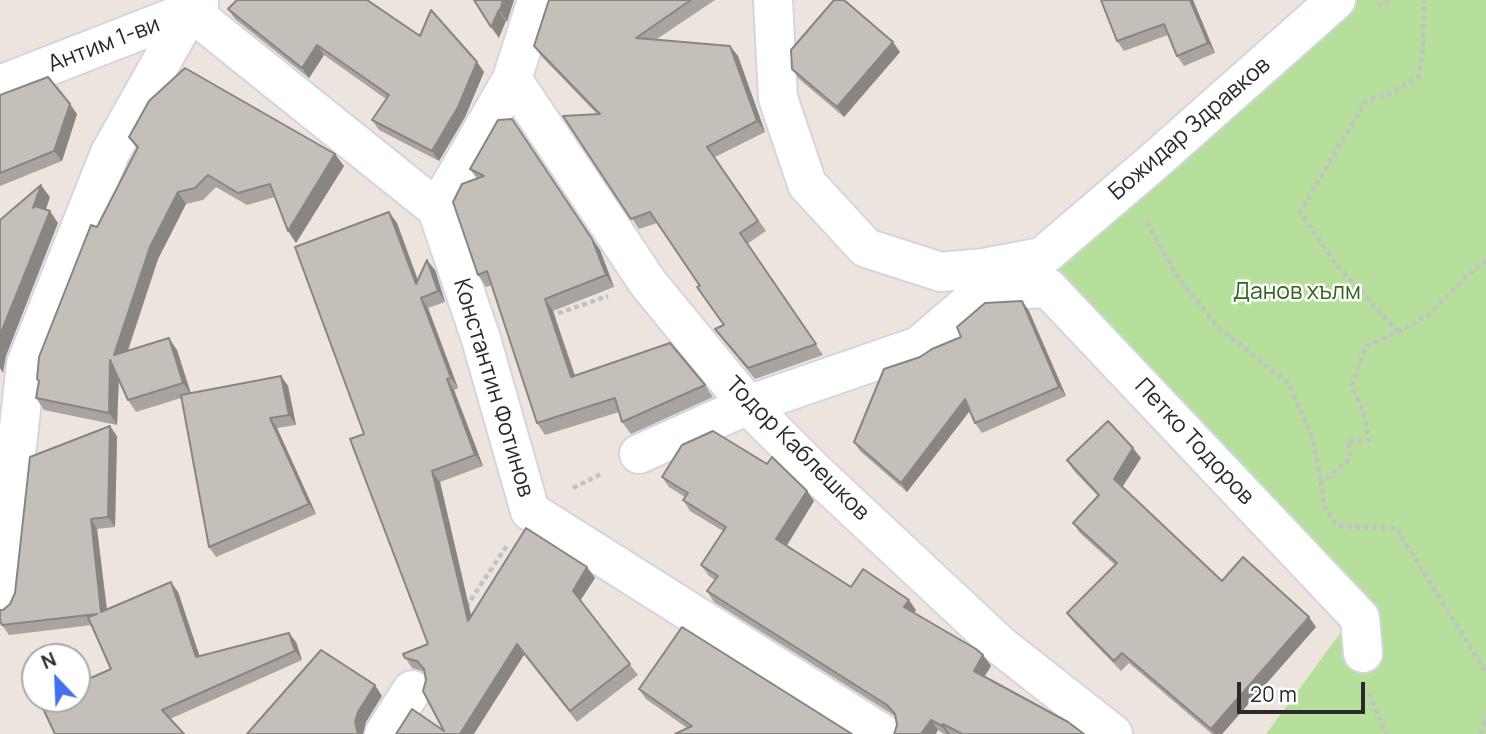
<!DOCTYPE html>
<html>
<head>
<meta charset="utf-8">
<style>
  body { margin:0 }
  #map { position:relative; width:1486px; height:734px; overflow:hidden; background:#ece4dd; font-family:Manrope,sans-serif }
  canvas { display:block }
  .north { position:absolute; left:21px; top:643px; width:70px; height:70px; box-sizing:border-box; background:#fff; border:2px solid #aaa; border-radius:50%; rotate:337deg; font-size:19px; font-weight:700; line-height:28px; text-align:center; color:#2a2a2a }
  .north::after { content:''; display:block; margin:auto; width:24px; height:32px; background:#456ff0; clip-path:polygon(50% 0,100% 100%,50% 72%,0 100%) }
  .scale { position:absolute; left:1237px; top:682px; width:128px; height:32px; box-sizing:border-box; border:4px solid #2a2a2a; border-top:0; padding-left:9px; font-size:21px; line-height:24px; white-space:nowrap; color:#2a2a2a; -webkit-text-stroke:5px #fff; paint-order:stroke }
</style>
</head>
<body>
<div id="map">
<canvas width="1486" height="734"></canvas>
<div class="north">N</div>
<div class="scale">20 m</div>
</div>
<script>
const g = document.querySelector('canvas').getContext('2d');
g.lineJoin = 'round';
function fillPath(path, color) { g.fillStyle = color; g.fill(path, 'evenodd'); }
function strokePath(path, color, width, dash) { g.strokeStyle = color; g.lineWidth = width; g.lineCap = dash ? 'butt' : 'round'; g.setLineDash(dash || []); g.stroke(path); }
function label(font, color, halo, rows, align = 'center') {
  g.font = font + ' Manrope,sans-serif'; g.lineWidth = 5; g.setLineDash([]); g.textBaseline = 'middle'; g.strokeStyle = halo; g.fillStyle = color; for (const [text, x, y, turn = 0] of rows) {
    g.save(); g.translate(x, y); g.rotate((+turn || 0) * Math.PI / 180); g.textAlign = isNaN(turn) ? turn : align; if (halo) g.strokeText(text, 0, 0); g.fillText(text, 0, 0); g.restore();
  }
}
fillPath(new Path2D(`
  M1347,0H1486V734H1266L1347,624L1037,267Z`), '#b7df9c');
const minor = new Path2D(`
  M773,0L778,98L807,184L866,248L941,272L984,268L1042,257L1151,164L1336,0
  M190,11L437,209L481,339L530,511L883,734
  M512,79L648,283L748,405L817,474L1001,646L1113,734
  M0,85L190,11L199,5
  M437,209L512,79L537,0
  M639,454L748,405L919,346L983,291L1048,288L1360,618L1363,653
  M0,600L26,364L110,153L190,11L192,0
  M384,734L412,690`);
strokePath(minor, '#d2d6e2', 42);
strokePath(new Path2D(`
  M1378,6L1389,0
  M1147,222L1176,275L1218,327L1289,384L1313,439L1321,483
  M1486,260L1468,275L1427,316L1398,332L1366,346L1352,385L1364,413L1369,440L1348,441L1350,459L1321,483L1324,506L1337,526L1396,528L1486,672
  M550,316L608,296
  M1398,332L1336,264L1300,212L1366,101L1393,92L1419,76L1423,48L1424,0
  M573,488L603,473
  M466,607L508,544
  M1369,693L1386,734
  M1481,734L1486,716`), '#c3c3c3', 4.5, [5, 3.5]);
strokePath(minor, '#fff', 38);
fillPath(new Path2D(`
  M549,0H715L657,39L730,46L738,56L765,132L715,157L766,231L747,244L823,355L755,379L715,329L724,325L700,286L657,223L639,229L563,116L597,114L542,57L534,46Z
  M1193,0L1215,53L1184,66L1177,56L1168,35L1124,51L1117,41Z
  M228,9L420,36L477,62L484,72L465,117L439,161L379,130L372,120L386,99L324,55L309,78L235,19Z
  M900,52L844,117L799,79L792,69Z
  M0,95L77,114L62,161L0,186Z
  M498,120L600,250L614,287L553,311L575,375L705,385L713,397L631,434L622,422L619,412L545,435L537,423L492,285L486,287L478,275L477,179L470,169Z
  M129,137L344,166L296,243L275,197L247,205L216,187L203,200L186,204L158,259L128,351L177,350L191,393L281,376L288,386L296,425L277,428L316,514L216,557L209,547L181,398L136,412L128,400L119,379L117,425L44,410L36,398L39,383L37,379L97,227L137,149Z
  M389,212L397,223L418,280L435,270L445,302L428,308L458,388L454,390L483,466L440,482L471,616L587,567L595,578L580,601L638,675L577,722L524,655L444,731L425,672L412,668L403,654L428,644L364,434Z
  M1022,301L1029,311L1066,396L982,433L975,423L970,411L907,492L860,451L854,442L920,357L961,337Z
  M117,436L115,527L97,529L107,609L178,592L199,656L296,642L302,660L170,719L111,669L92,625L9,635L2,625L3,610L10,604Z
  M1141,458L1122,487L1222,581L1316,627L1222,734H1212L1129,663L1121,671L1074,623L1067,613L1115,565L1080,533L1073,523L1098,496L1074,471L1067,460Z
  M662,477L807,491L814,501L787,545L851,587L916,610L914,613L983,655L991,666L984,677L1084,734H944L938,730L897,725L895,716L714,602L707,591L715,580L709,576L701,565L723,531L690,511L683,500L685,497L669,487Z
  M639,689L852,734L687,728L646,699Z`), '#a9a49f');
fillPath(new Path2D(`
  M503,0H514L507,22L500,11Z
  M1190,0H1193L1215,53L1208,43Z
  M499,10L506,21L499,38L491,27Z
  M893,42L900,52L844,117L837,107Z
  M317,45L324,55L309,78L302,68Z
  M730,46L738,56L765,132L757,121Z
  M477,62L484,72L465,117L439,161L432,151Z
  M70,104L77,114L62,161L54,151Z
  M520,131L600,250L614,287L606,275Z
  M335,154L344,166L296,243L288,231Z
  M41,185L50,197L42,221L33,208Z
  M178,192L186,204L158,259L122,367L114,355L150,247Z
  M50,211L58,223L6,356L3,373L0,368V335Z
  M389,212L397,223L423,295L416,284Z
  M427,260L435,270L445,302L438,291Z
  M421,298L428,308L458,388L451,378Z
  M545,299L553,311L579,389L571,377Z
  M1022,301L1029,311L1066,396L1059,387Z
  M169,338L177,350L191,395L183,383Z
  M110,360L119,372L117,425L109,413Z
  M281,376L288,386L296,425L289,415Z
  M447,379L454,390L483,466L475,455Z
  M965,399L971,409L907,492L901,483Z
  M270,418L277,428L316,514L309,504Z
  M110,426L117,436L115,527L108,517Z
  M1133,448L1141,458L1121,489L1114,479Z
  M432,471L440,482L475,632L468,621Z
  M807,491L814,501L784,550L776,539Z
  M91,519L97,529L108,621L101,612Z
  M587,567L595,578L580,601L573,591Z
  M171,582L178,592L203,666L196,657Z
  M909,600L916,610L911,618L904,607Z
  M1309,617L1316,627L1222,734H1214L1211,729Z
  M289,633L296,642L302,660L295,651Z
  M517,644L524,655L474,734H460Z
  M983,655L991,666L981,682L974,671Z
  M375,685L382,696L366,722L363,734H358L355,722L358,712Z
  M931,720L938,730L936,734H921Z
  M943,724L950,734H947L942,726Z`), '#898682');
const building = new Path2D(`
  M237,0H367L420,36L431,10L477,62L458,107L432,151L372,120L389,95L317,45L302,68L228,9Z
  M474,0H503L500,11L499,10L491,27Z
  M549,0H691L636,38L730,46L757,121L707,147L758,221L740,233L816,344L748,368L715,329L724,325L697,287L700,286L650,212L631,219L563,116L600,114L534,46Z
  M834,0H844L893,42L837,107L792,69L791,50Z
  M1101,0H1190L1208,43L1177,56L1164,24L1117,41Z
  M185,68L335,154L288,231L270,184L238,193L208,175L195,188L178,192L150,247L114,355L169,338L183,383L128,400L110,360L109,413L36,398L39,381L37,379L39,357L91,225L97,227L138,147L129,137L149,101Z
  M48,77L70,104L54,151L0,173V95Z
  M512,119L592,239L606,275L545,299L571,377L670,343L705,385L622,422L615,398L537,423L487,271L478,275L453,202L462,184L484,176L470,169L498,120Z
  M41,185L33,208L35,206L50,211L0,335V220Z
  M389,212L416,284L427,260L438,291L421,298L451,378L447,379L475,455L432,471L468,621L526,528L587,567L573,591L630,664L570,711L517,644L460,734H396L412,709L444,731L423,691L426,680L424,669L417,661L405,658L403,654L428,644L350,439L364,434L295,247Z
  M1022,301L1059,387L975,423L965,399L901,483L854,442L884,369L920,357L932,349L961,337L957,327L985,303Z
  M281,376L289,415L270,418L309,504L209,547L181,395Z
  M1108,421L1133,448L1114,479L1222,581L1243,557L1309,617L1211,729L1122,653L1114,661L1067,613L1117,563L1073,523L1099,495L1067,460Z
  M110,426L108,517L91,519L101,612L171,582L196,657L289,633L295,651L162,710L184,734H55L39,700L42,699H77V684L111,669L88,617L97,614L2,625L0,621V610H3L10,604L15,593L30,457Z
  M713,431L767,464L772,457L807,491L776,539L851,587L863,569L909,600L904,607L976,649L983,655L974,671L1068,722L1084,734H962L943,724L942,726L931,720L921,734H894L897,725L895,714L887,705L707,591L718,576L701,565L726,527L683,500L688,493L662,477L682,445Z
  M682,627L852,734H675L692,726L639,689Z
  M321,650L375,685L358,712L355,722L358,734H247Z`);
fillPath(building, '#c4bfb9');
strokePath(building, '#898682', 2);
label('23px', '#2a2a2a', '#fff', [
  ["Антим 1-ви",104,45,-21],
  ["Божидар Здравков",1190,129,-41],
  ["Константин Фотинов",493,388,73],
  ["Петко Тодоров",1194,442,47],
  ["Тодор Каблешков",797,449,45]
]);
label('23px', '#31641e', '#fff', [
  ["Данов хълм",1297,293]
]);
</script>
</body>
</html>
